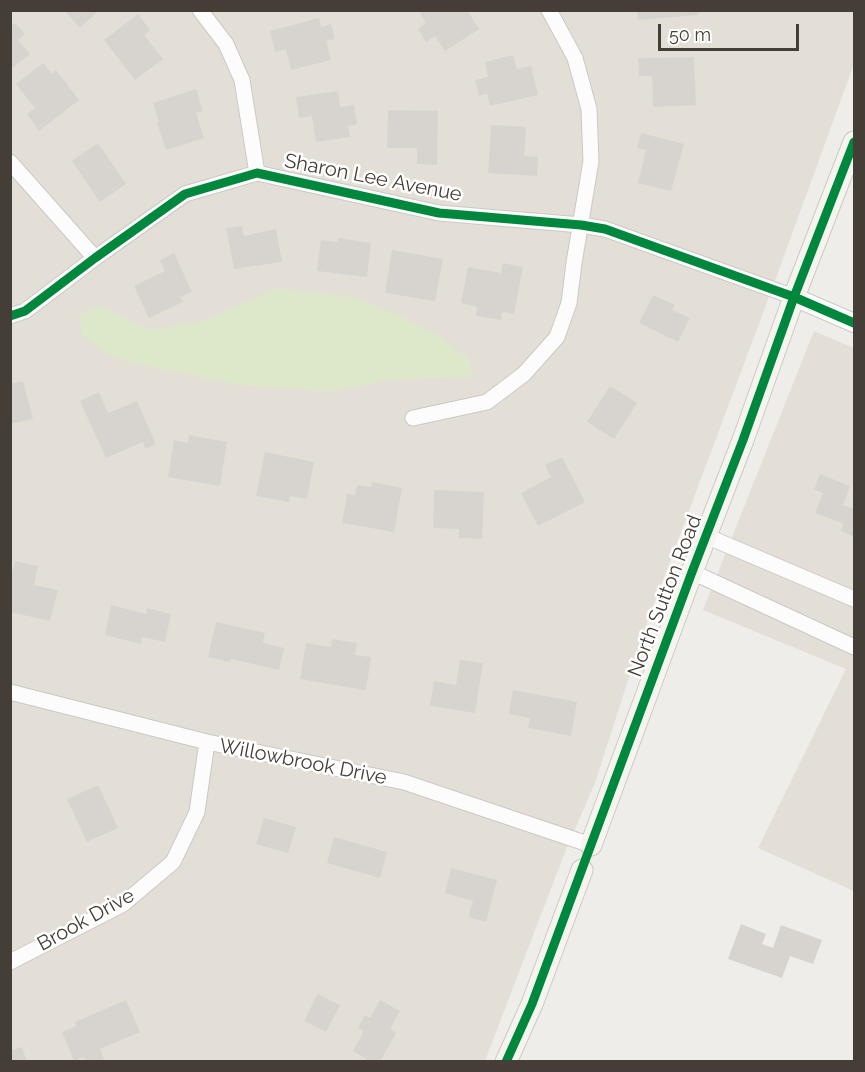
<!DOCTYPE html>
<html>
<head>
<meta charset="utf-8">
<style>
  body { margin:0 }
  #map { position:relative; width:865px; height:1072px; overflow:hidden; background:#efede9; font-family:Raleway,sans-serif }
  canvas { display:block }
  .frame { position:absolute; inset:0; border:12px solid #443e36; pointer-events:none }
  .scale { position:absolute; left:658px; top:24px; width:141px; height:27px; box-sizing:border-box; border:3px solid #443e36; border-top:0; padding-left:8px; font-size:18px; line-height:21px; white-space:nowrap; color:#443e36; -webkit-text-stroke:4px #fff; paint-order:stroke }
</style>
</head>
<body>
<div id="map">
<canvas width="865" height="1072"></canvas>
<div class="frame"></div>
<div class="scale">50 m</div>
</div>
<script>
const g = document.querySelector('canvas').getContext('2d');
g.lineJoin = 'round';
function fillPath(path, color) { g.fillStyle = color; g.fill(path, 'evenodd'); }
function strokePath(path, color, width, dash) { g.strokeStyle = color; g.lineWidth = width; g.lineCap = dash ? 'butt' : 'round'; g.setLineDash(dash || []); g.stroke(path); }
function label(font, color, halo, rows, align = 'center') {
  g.font = font + ' Raleway,sans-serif'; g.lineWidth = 5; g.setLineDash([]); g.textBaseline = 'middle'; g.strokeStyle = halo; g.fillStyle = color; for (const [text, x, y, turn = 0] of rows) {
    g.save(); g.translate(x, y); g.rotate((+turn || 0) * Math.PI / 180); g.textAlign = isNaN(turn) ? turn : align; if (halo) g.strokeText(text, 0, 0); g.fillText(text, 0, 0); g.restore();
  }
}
fillPath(new Path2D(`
  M10,11H854V64L772,289L644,631L595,783L565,852L485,1061H11Z
  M814,331L854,348V891L758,848L846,669L703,610Z`), '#e3dfd7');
fillPath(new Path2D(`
  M276,288L352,297L398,315L439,336L470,360L472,377L391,379L334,392L239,385L164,370L114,358L82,335L79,315L100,306L149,330L204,321Z`), '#dde8cb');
fillPath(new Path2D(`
  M64,10H99L80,28Z
  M425,10H467L479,29L445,51L435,36L426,42L418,29L426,23L420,14Z
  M637,10H698L699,15L638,20Z
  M138,14L150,30L144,35L163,59L135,80L104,40Z
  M319,18L321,27L331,24L335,39L326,41L331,60L291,70L286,49L275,52L270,31Z
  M15,23L25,34L18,40L30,54L10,70V27Z
  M513,55L517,69L531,66L538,95L490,106L487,94L479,96L475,80L488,77L485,62Z
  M694,57L696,105L653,107L652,76H639L638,58Z
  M43,63L52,74L56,70L79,100L39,131L27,114L35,108L16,84Z
  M196,89L203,111L196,113L204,138L166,150L157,123L159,122L153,103Z
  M338,91L340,107L354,105L357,124L348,126L350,137L316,142L312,116L299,118L296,97Z
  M388,110L438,111L437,165L417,164V148H387Z
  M491,125L526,127L524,156L538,157L537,176L488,173Z
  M641,133L684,144L671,191L638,183L646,150L637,148Z
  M98,143L126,184L100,202L72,161Z
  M242,226L244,236L276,229L282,262L234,269L226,228Z
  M338,238L371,243L367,277L317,271L321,240L338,242Z
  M392,250L443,259L435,301L385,293Z
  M174,253L192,292L180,297L183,302L149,318L134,286L165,271L160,260Z
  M503,263L523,267L514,314L502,312L501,320L476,316L477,307L461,303L468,267L501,273Z
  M653,295L675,305L672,310L690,318L678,342L639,323Z
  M23,381L33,419L10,424V384Z
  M610,386L637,403L614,439L587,422Z
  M99,392L108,413L137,401L156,444L145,449L143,442L106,458L80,401Z
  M189,435L227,442L220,486L168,477L174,440L188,443Z
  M265,452L314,462L307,499L290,496L289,502L256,496Z
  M562,457L585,502L538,526L521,493L551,477L545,465Z
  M820,474L850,486L843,505L854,509V537L841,531L844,524L815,513L823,493L814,490Z
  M372,482L402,488L394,532L342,523L347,494L355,495L357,485L371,487Z
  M434,490L484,492L482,539L459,538V529L433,528Z
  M15,561L38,566L34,585L58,590L50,621L10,612V580Z
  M111,605L146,614L147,608L171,614L165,642L142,637L141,644L105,635Z
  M216,622L265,633L263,643L284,648L279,670L231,659L230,662L208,657Z
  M332,639L357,643L355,655L371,657L366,690L300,679L306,643L331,647Z
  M460,660L483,663L475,713L430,706L434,681L456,685Z
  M513,690L577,702L571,736L528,728L530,718L509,714Z
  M98,785L118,828L87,842L67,799Z
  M264,818L296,827L288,853L256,844Z
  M334,837L387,852L380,878L327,863Z
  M451,868L497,880L486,922L468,917L473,901L445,893Z
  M741,924L766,934L762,944L773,948L781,925L822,940L813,964L790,956L782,978L728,959Z
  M318,994L340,1005L326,1032L304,1021Z
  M126,1000L140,1032L100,1049L104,1059L99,1062H86L84,1057L74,1061L62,1032L76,1026L75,1022Z
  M380,1000L400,1011L390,1029L396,1033L380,1062H371L353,1051L364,1031L358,1028L365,1015L370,1018Z
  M22,1047L27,1062H10V1051Z`), '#d7d4d0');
const minor = new Path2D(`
  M200,10L226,44L242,80L257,173
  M10,162L95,258
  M10,316L25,311L95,258L185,194L257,173L439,213L581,225L605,229L794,297
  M413,418L487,402L524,374L557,337L569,303L574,263L591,161L589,109L575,58L549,10
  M706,536L854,599
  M692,572L854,647
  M10,692L207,742L404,782L591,845
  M10,962L123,904L173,862L197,812L207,742`);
const tertiary = new Path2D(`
  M794,297L854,323`);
const secondary = new Path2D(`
  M591,845L692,572L743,440L794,297L854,142
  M506,1062L532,1004L582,870`);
strokePath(minor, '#cbc9c5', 17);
strokePath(tertiary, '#cbc9c5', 20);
strokePath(secondary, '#cecac0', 23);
strokePath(minor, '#fdfcfc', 15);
strokePath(tertiary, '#fdfcfc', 18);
strokePath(secondary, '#f5f4ef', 21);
strokePath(new Path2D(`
  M10,316L25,311L95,258L185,194L257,173L439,213L581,225L605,229L794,297L854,323
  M506,1062L532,1004L692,572L743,440L794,297L854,142`), '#00873e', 9);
label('20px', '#443e36', '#fff', [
  ["Sharon Lee Avenue",373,178,11],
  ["North Sutton Road",665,596,-69],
  ["Willowbrook Drive",303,762,11],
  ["Brook Drive",86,920,-29]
]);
</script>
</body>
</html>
